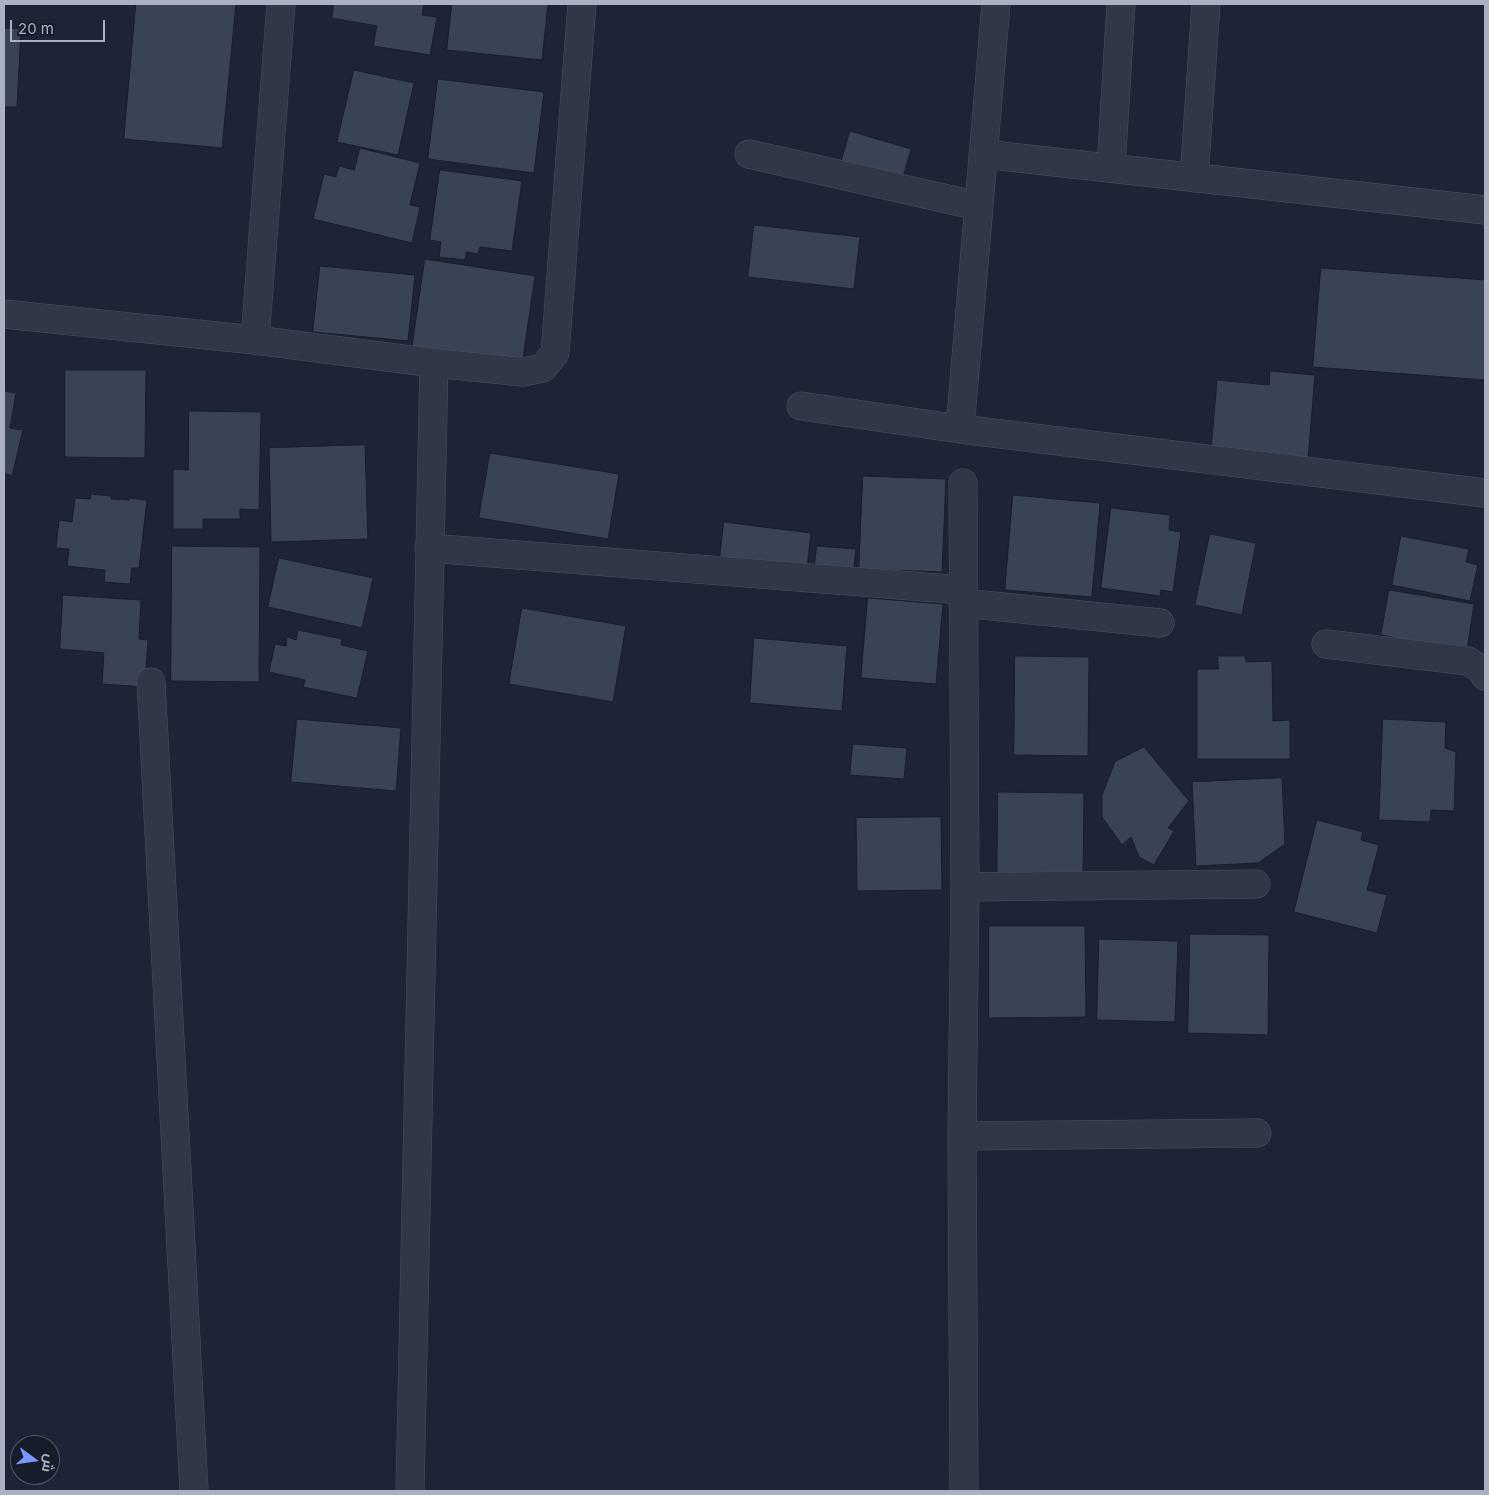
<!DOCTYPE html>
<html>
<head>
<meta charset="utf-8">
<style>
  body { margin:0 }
  #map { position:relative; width:1489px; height:1495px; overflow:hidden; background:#1e2435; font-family:Inter,Cairo,sans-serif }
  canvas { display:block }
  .frame { position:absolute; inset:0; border:5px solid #abb1c3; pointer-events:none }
  .north { position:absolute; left:10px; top:1435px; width:50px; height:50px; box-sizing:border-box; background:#171c2a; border:1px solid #525867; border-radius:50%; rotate:104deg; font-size:14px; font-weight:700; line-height:20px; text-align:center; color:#abb1c3 }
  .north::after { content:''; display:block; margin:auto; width:18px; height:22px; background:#7a97fa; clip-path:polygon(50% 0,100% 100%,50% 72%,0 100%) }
  .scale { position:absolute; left:10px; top:20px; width:95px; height:22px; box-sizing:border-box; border:2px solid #abb1c3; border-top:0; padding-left:6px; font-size:15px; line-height:18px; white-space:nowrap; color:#abb1c3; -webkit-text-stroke:4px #171c2a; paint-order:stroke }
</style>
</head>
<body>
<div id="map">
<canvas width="1489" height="1495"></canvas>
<div class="frame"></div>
<div class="north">ش</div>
<div class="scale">20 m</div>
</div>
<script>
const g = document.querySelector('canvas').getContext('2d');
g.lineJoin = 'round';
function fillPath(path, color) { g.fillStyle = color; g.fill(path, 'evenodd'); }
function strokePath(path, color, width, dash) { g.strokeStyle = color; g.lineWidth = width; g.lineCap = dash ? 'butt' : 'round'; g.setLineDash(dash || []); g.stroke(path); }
const building = new Path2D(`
  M136,4H236L222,148L124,139Z
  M334,4H424L422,15L437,17L430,55L373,46L377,26L332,18Z
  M452,4H548L542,60L447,50Z
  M4,28L21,29L17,107H4Z
  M354,70L414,83L398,155L337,142Z
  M438,79L544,92L534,173L428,159Z
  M850,131L911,149L901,184L840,166Z
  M360,148L420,163L410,205L420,207L412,243L313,219L324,174L336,177L339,166L354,170Z
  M440,170L522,181L512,251L480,247L478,254L466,252L465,260L439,257L441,242L430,240Z
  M754,225L860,237L854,289L748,277Z
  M425,259L535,276L522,365L412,348Z
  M320,266L415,275L408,341L313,332Z
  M1321,268L1485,280V380L1313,367Z
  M65,370H146L145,458L65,457Z
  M1270,371L1315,375L1308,460L1211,451L1217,380L1269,385Z
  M4,391L16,393L10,428L23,430L12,476L4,473Z
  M189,411L261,412L259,510L240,509V519H203V529H173V469L188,470Z
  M365,445L368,539L271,542L269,448Z
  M490,453L619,474L608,539L479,518Z
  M863,476L946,479L942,572L859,569Z
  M91,494L111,496V499L129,500V498L147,500L139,568H132L130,584L104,582L105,570L67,566L69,549L56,548L59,520L72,522L75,498L90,499Z
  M1013,495L1100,503L1092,597L1005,590Z
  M1111,508L1170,515L1169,530L1181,532L1173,592L1161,590L1160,596L1101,588Z
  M724,522L811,533L807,568L720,557Z
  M1210,534L1256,543L1242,615L1195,605Z
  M1401,536L1469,549L1466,562L1478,565L1470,601L1392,585Z
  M172,546L260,547L259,682L171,681Z
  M817,546L856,549L853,574L814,570Z
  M279,558L373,578L362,628L268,607Z
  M1389,590L1474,604L1467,650L1399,647L1400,639L1381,635Z
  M63,595L141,600L139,639L148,640L145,687L102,684L104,653L60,649Z
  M868,598L943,604L936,684L861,678Z
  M522,608L626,626L613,702L509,684Z
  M298,630L342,639L341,645L368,651L357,698L303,687L305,680L269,672L275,644L286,646L287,637L296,640Z
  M754,638L847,646L842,711L750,703Z
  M1015,656L1089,657L1088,756L1014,755Z
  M1218,656H1245L1246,662L1272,661L1273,721L1290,720V759H1197V669H1218Z
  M297,719L401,728L396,791L291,782Z
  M1383,719L1446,722L1445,748L1456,752L1454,811L1431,810L1430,822L1379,820Z
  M853,744L907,748L904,779L850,775Z
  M1144,747L1189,801L1168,828L1174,831L1154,865L1139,857L1131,837L1122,845L1102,817V795L1115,762Z
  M1282,778L1285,844L1258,863L1196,866L1192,782Z
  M998,792L1084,793L1083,878L997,877Z
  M941,817L942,890L857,891L856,818Z
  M1317,820L1363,832L1361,840L1379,845L1367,890L1387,895L1377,933L1294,912Z
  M989,926H1085L1086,1017L989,1018Z
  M1190,934L1269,935L1268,1035L1188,1033Z
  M1099,939L1178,941L1175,1022L1097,1020Z`);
fillPath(building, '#3a4256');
strokePath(building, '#191e2c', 1);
const minor = new Path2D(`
  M749,154L978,206
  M983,154L1485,210
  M1111,168L1121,4
  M1194,178L1206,4
  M4,314L255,340L434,363L523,372L543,368L555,353L582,4
  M255,340L281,4
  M801,406L960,429L1485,493
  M960,429L996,4
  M963,483L965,887L962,1136L964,1491
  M429,548L963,590
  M963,603L1160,623
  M1326,644L1468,661L1483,671L1485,676
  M151,682L194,1491
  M965,887L1256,884
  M962,1136L1257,1133
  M410,1491L434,363`);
strokePath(minor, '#4c5161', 29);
strokePath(minor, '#313746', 28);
</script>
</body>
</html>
